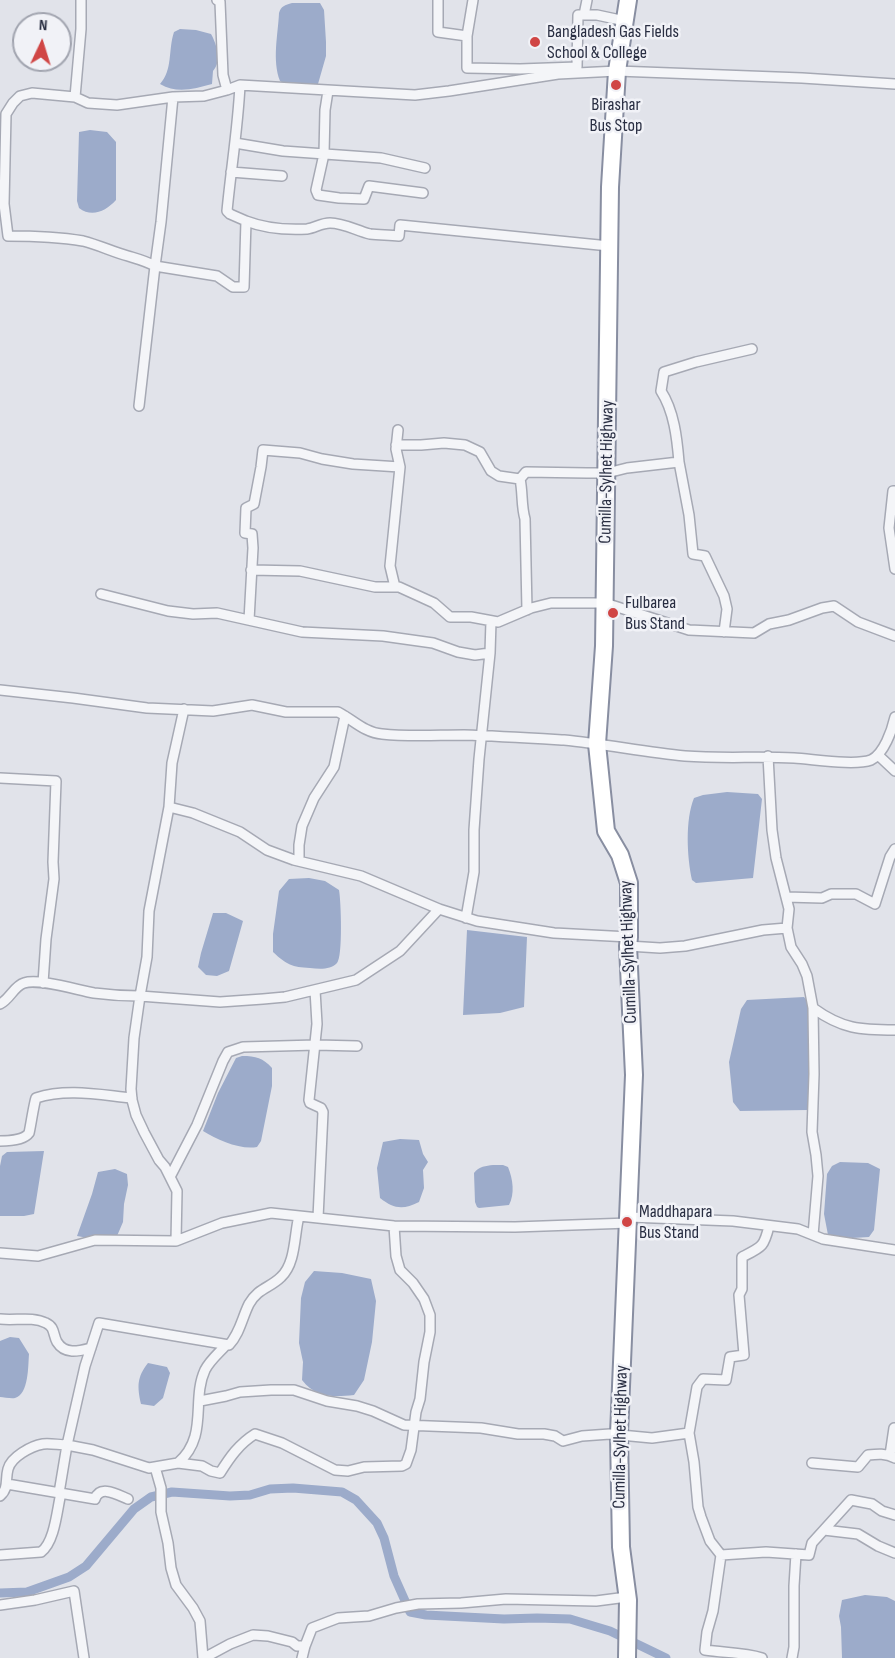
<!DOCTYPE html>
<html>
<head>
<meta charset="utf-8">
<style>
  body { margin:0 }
  #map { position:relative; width:895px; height:1658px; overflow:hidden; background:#e1e3ea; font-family:"Sofia Sans Condensed",sans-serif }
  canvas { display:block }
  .north { position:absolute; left:12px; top:12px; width:60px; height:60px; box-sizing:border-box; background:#f1f2f7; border:2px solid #a1a4af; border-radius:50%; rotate:4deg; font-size:16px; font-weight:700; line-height:24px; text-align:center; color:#292e42 }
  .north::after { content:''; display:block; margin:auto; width:21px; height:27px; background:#d04645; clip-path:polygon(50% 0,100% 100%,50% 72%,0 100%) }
</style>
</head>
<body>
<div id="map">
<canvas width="895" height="1658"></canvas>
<div class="north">N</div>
</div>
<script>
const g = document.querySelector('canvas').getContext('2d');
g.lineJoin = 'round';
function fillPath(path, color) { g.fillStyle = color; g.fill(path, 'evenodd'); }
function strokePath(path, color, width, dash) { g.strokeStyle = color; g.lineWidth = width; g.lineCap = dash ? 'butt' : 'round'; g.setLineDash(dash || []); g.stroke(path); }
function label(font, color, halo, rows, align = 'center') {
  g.font = font + ' "Sofia Sans Condensed",sans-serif'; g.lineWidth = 5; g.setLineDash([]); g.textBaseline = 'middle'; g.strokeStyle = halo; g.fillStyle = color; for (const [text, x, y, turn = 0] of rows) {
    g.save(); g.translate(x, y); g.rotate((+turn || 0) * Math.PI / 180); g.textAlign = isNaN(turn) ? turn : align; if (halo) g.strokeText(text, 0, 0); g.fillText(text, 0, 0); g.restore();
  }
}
fillPath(new Path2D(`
  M292,3H320L324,10L326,42V56L318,84L315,86L285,84L280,81C272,60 278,35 279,13C281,6 285,5 292,3Z
  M180,29L196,30L211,34C217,45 222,61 213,71L212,84C194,89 177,94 160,84C173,70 168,50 174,32Z
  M90,130L107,132L116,142V200C106,211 92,218 79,208L77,201L79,132Z
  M727,792L758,794L762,799L753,878L696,883L692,880C687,857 685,820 694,798L703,795Z
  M309,878L325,881L339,890C341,900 343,957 337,963C331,970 319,969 310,968C292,967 287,965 273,952V934L279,891L289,879Z
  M213,913H226L243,921L229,971L217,976L206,975L198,967L201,953Z
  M467,930L527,937L524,1007L500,1013L463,1015Z
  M804,997L810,1004L812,1106L808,1110L740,1111L733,1102L729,1062L741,1009L747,1000Z
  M242,1056C256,1056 263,1058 272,1068V1086L261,1141L257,1147C240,1150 218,1140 203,1131L218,1093L236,1058Z
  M400,1139L419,1140L423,1154L428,1162L423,1170L424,1188L419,1202C403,1210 394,1209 380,1198L377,1168L383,1142Z
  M44,1151L34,1214L24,1216H0V1166L2,1156L7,1152Z
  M840,1162L868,1163L880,1169L874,1230L869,1237L852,1238L828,1235L824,1214L827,1174L832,1166Z
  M493,1165H503L508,1167C513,1179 515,1194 509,1205L479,1208L477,1207L475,1202L474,1173C479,1166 486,1166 493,1165Z
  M115,1169L127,1174L128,1185L124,1204L123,1222L117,1236C103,1240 91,1239 77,1236L92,1194L98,1172Z
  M314,1271L342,1273L371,1279L376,1301L372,1342L364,1380L354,1395C333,1397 316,1398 302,1380L303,1362L299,1343L301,1298L305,1282Z
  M10,1337L19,1338L29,1354C28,1366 29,1394 15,1398C11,1399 4,1397 0,1397V1341Z
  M148,1363L167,1367L170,1373L163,1398L154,1406L141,1404C137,1386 137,1377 148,1363Z
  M865,1595L887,1597L895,1601V1658H842L841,1627L839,1616L842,1600Z`), '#9cabca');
strokePath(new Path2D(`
  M0,1593L27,1592L69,1577L86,1566L134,1509L151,1497L172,1492L230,1496L250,1495L270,1489L293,1488L342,1492L356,1500L377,1523L384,1538L394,1576L410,1612L426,1615L504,1619L537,1618L570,1619L610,1631L666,1658`), '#9cabca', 9);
const street = new Path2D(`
  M217,0L220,2L223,75L227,90
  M438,0V32L467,36L473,0
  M584,15L587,0
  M467,36V68L520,69L577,67L578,15H597L625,21
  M328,91L325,110L324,154L316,190L318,195L339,198L364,199L369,186L423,193
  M75,97L81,29V0
  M173,97L161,222L155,266L217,276L233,287H244L246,221L230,214L227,211C231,169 238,127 240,85
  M235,143L283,151L381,158L425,168
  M231,172L282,176
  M246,221C264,228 288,230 307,229C315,228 321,223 330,223C344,223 357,231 370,234C380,235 389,235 399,236L400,225L609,246
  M139,406L155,266C146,261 138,259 128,256C113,252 99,245 83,241C59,237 33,236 8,236L4,204L6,114L13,103L20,96L32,93L75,97L88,103L117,105L173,97L204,96L227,90L240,85L415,95L449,91L558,74L617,71L802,78L895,84
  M396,445H421L444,443L465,445L480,452L491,471L499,476L520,479C523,493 521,505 525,519L527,610
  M679,462L689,515L693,554L705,556L724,596L727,609L724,632
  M520,479L526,472L587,473H607L627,468L679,462C677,438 674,411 661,391L664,372L696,362L752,349
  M895,491H893L889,528L895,569
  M251,570L300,571L375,587H399L434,603L450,617H471L498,622L531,608L551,603H605L689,630L754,633L769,624L789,620L822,608L834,606L858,622L895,636
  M395,587L390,566L400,467L396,449L398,430
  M101,594L168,611L193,614L217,613L302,632L383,636L433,643L458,652L475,655L490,653
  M249,620L253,548L252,534L245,533L246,508L254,504L261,467L263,450L300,453L322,459L353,464L400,467
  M0,690L73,698L147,708L213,711L252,705L286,712H338C352,719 365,733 382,734C409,737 437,735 464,735C497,736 530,738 564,740C604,744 645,752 685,756C722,759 758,756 794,758C813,759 854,766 871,760C884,754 892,730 895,717
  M184,709L172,763L169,807L193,813L240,832L267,850L294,860L361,876L439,909
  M878,755L895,771
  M768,756L772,830L776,858L789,909L787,928L791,947L802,964L807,976L813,1008L814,1074L812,1132L816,1155L818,1176L813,1235
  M0,778L56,781L53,862L54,879L46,939L43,983
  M299,861V845L302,826L314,798L334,767L345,716
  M786,897L822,898L831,894H856L875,904L890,857L895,849
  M466,918L474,872V830L479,759L490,653L491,621
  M628,946L660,948L685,946L763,930L787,928
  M315,990L317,1024L309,1100L310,1103L321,1108L323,1112L318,1218
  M0,1004C10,999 14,986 24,983C39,978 77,990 94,993C109,995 125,996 140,996L147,957L149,911L169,807
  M813,1008C842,1029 860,1030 895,1030
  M0,1141C8,1141 24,1140 29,1133C30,1130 34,1103 36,1098C67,1088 100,1095 132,1098
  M170,1177L197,1125L223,1061L228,1052L243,1047L316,1045L357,1046
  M629,1217L733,1221L798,1229L823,1239L895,1250
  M176,1241L177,1191L165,1167L159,1160L144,1132L136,1115L132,1100L131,1089L134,1038L140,996L220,1002L263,999L285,997L356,980L400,951L439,909L477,921L554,933L629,937
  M0,1253L38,1256L95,1240L176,1241L222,1223L271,1213L394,1226L515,1227L629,1223
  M0,1319C15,1321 32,1316 46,1323C55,1327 53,1335 57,1342C65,1355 79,1351 91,1348
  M200,1401L226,1396L240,1392L271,1390H294L327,1401L357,1406L373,1411L404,1425L481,1428L518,1434H544L555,1436L563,1441L582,1436L610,1434L652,1438L689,1433L694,1462L698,1507L701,1517L710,1541L721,1555L713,1611L707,1632L705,1650C724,1653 743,1652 762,1658
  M689,1433L697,1387L703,1379L726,1380L730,1357L744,1355L739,1295L742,1289V1257C762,1247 764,1247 769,1226
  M890,1455L894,1428
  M178,1463C209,1436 191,1400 205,1370C210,1360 219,1353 226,1345
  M812,1463L858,1467L868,1455C877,1454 886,1453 895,1458
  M155,1467L161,1488V1512L168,1543L171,1568L176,1585L193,1608L200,1621L203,1658
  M7,1484L95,1499C100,1484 118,1495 128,1499
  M59,1493L67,1445L93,1450L149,1468L178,1463L202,1466L211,1471L220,1473C230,1457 239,1444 255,1434L282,1443L335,1470L348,1471L364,1467L402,1466L406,1464L411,1450L416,1412L420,1399L424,1362L430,1332V1315L424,1299L413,1283L400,1270L396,1256L394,1226
  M0,1496C9,1488 5,1480 8,1469C11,1457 31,1446 43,1444C50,1443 59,1445 67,1445L85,1366L99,1323L229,1345C240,1333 242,1318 249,1304C258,1288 270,1288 281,1277C296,1263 294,1235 299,1216
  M824,1530L858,1534L878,1546L895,1553
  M0,1555L41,1552C55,1542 57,1509 61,1493
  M721,1555L766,1552L809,1555L812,1543L851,1500L872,1504L882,1511L895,1515
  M0,1605L35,1600L74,1591L84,1658
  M204,1658L230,1644L253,1635L268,1636L292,1642L297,1646H305L312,1628L338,1618L369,1616L396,1608L418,1604L461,1603L506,1599L596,1601L627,1597
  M302,1658L305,1646
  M792,1658L794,1647V1586L796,1554`);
const highway = new Path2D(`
  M627,1658L628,1600L621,1547L619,1434L634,1075L628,946L629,937V883L620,855L606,831L597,744L604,646L610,187L617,71L628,0`);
strokePath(street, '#a6a9b4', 12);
strokePath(highway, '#888ea1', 20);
strokePath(street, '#f4f5f8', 9);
strokePath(highway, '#fff', 16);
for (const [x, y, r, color] of [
  [535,42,6,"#d04645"],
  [616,85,6,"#d04645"],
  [613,613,6,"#d04645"],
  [627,1222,6,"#d04645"]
]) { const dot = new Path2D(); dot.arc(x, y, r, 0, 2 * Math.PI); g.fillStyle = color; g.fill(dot); strokePath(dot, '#f1f2f7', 2); }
label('18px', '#292e42', '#f1f2f7', [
  ["Bangladesh Gas Fields",547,32],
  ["School & College",547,53],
  ["Birashar",616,105,"center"],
  ["Bus Stop",616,126,"center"],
  ["Fulbarea",625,603],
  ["Bus Stand",625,624],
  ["Maddhapara",639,1212],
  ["Bus Stand",639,1233]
], 'left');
label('18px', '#292e42', '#f1f2f7', [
  ["Cumilla-Sylhet Highway",607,472,-89],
  ["Cumilla-Sylhet Highway",629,952,-92],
  ["Cumilla-Sylhet Highway",621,1437,-89]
]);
</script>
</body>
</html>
